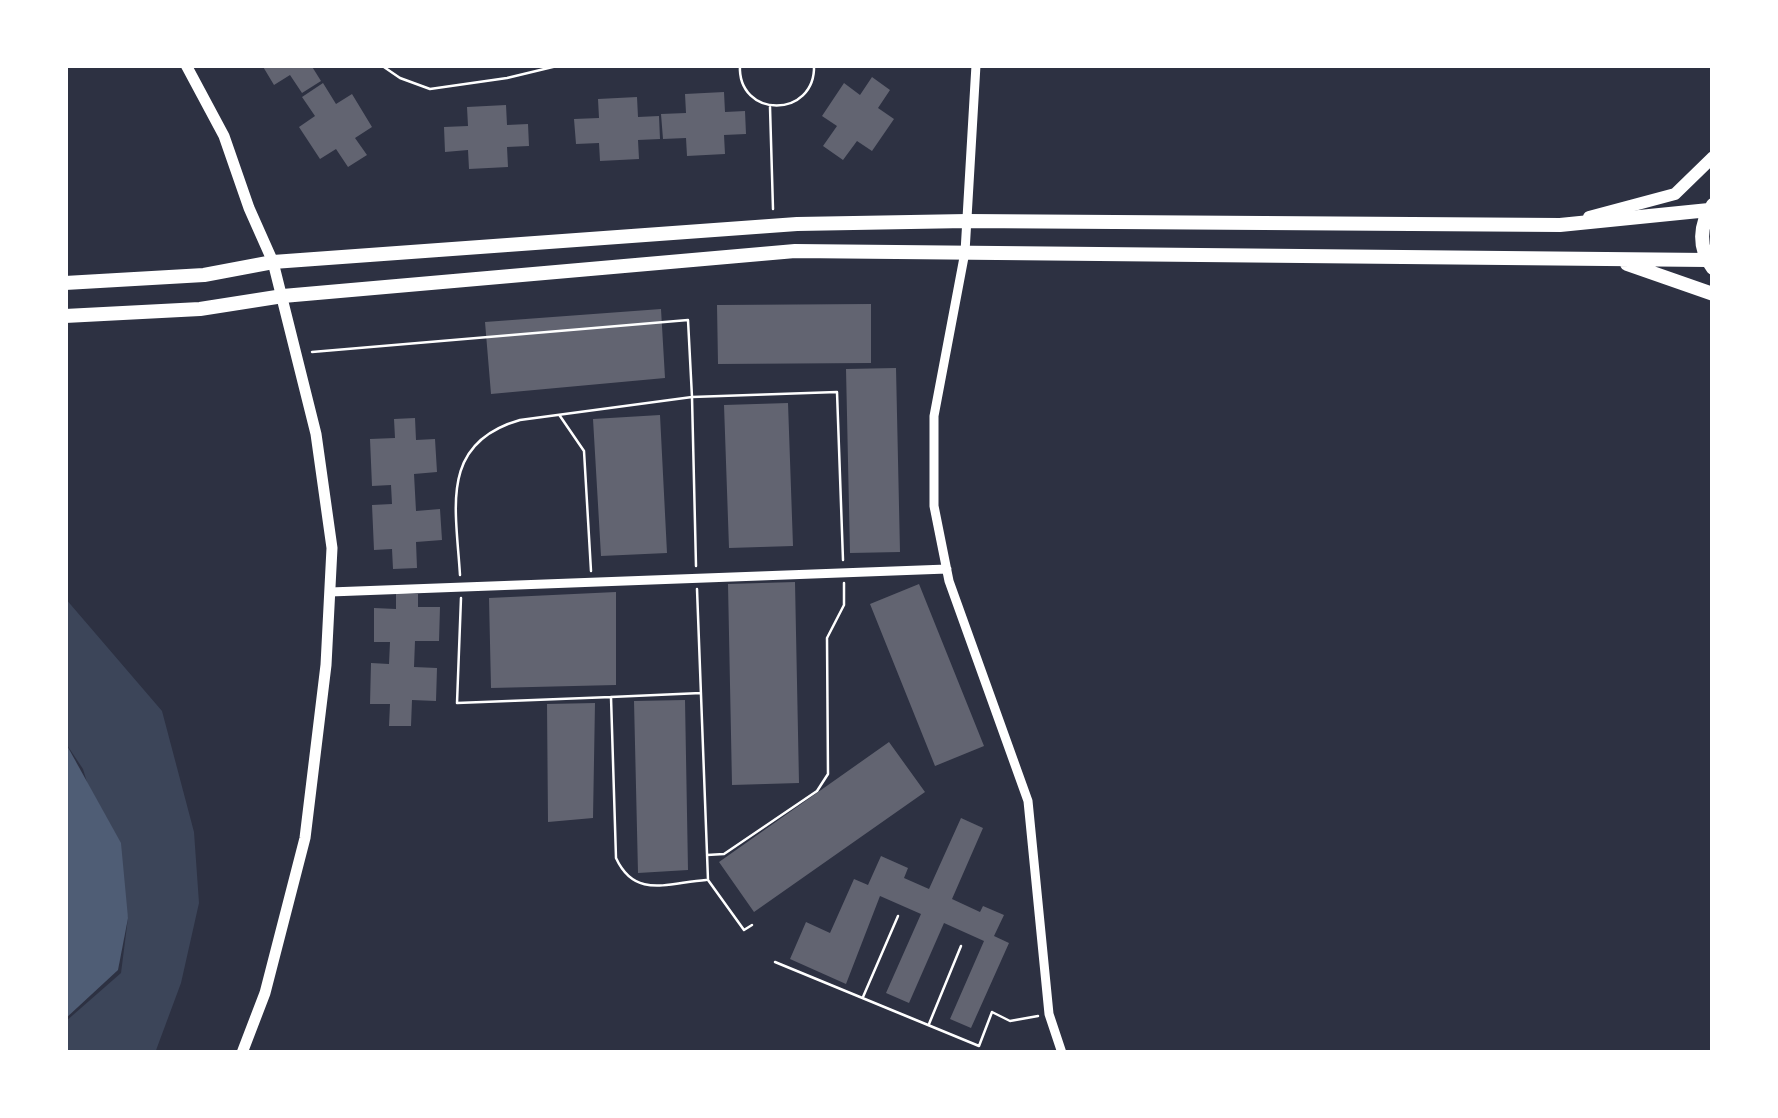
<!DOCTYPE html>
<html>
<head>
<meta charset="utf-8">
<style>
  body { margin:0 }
  #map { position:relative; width:1778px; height:1118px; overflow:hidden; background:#2d3142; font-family:Roboto,sans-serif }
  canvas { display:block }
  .frame { position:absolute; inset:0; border:68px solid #fff; pointer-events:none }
</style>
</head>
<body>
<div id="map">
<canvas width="1778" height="1118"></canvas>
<div class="frame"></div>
</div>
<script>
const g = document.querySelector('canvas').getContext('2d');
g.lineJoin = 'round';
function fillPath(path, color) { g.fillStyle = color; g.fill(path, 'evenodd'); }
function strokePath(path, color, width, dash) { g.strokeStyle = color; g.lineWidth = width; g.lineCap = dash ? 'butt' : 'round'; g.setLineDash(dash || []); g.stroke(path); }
fillPath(new Path2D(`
  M65,598L162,711L194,832L199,903L181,983L155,1053H65V1022L121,973L128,918L83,769L65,742Z`), '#3c4559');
fillPath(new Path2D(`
  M65,742L121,843L128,918L118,970L65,1019Z`), '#4f5d75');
fillPath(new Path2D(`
  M262,65H311L321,81L302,93L290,75L274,85Z
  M872,77L890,90L878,108L894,119L872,151L857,141L843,160L823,146L837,126L822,116L844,83L860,95Z
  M323,83L336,104L352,94L372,127L355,138L367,155L348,167L336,149L320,159L299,127L315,116L302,97Z
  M724,92L725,112L745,111L746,134L724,135L725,154L687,156L686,138L663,139L661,114L686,113L685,94Z
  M637,97L638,117L659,116L660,139L638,140L639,159L600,161L599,143L576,144L574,119L599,118L598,99Z
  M506,105L507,125L528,124L529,146L507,147L508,167L469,169L468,150L445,152L444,127L468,126L467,107Z
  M871,304V363L718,364L717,305Z
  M661,309L665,378L491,394L485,322Z
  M896,368L900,552L850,553L846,369Z
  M788,403L793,546L729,548L724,405Z
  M660,415L667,553L601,556L593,419Z
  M415,418L416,440L435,439L437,472L414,474L416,511L440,509L442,540L416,542L417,568L393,569L392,549L374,550L372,505L392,504L391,485L372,486L370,439L395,438L394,419Z
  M795,582L799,783L732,785L728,584Z
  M919,584L984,746L935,766L870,604Z
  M616,592V685L491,688L489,598Z
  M396,593L418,594V607H440L439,641H415L414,667L437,668L436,701L412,700L411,726H389L390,704H370L371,663L389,664L390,642H374V608L396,609Z
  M685,700L688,870L638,873L634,701Z
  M595,703L593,818L548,822L547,704Z
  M889,742L925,792L754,912L719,862Z
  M961,818L983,828L952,899L980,912L983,906L1004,915L994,936L1009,943L971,1028L950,1019L984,941L944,923L909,1003L886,993L921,914L880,896L846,984L790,959L806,922L830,933L854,879L868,885L881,856L908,868L904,878L929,889Z`), '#626471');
strokePath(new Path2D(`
  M381,65L400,78L430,89L507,78L561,65
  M740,65C737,119 816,119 814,65
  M770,107L773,209
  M312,352L688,320L692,397L520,420C439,443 456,508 460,575
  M560,416L584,451L591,571
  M696,566L692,397L837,392L843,560
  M697,589L708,880L744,930L752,925
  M461,598L457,703L611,697
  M701,693L611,697L616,858C635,899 667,883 706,880
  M707,855L724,854L817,791L828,774L827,638L844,605V583
  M775,962L979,1046L992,1012L1010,1021L1038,1016
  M863,997L898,916
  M929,1024L961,946`), '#fff', 2.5);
strokePath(new Path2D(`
  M976,65L965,252L934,416V506L949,581L1028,801L1049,1014L1062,1053
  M330,592L947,569`), '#fff', 9);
strokePath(new Path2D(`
  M186,65L224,136L249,208L273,262L316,434L332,548L326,665L305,838L265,993L242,1053`), '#fff', 11);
strokePath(new Path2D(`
  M1589,217L1675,194L1713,157`), '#fff', 12);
strokePath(new Path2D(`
  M1713,205C1699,225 1698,248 1713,268
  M1627,264L1713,294
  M65,283L204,275L273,262L797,224L967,221L1560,225L1709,210
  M65,316L200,309L283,296L795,251L1707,260`), '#fff', 14);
</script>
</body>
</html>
